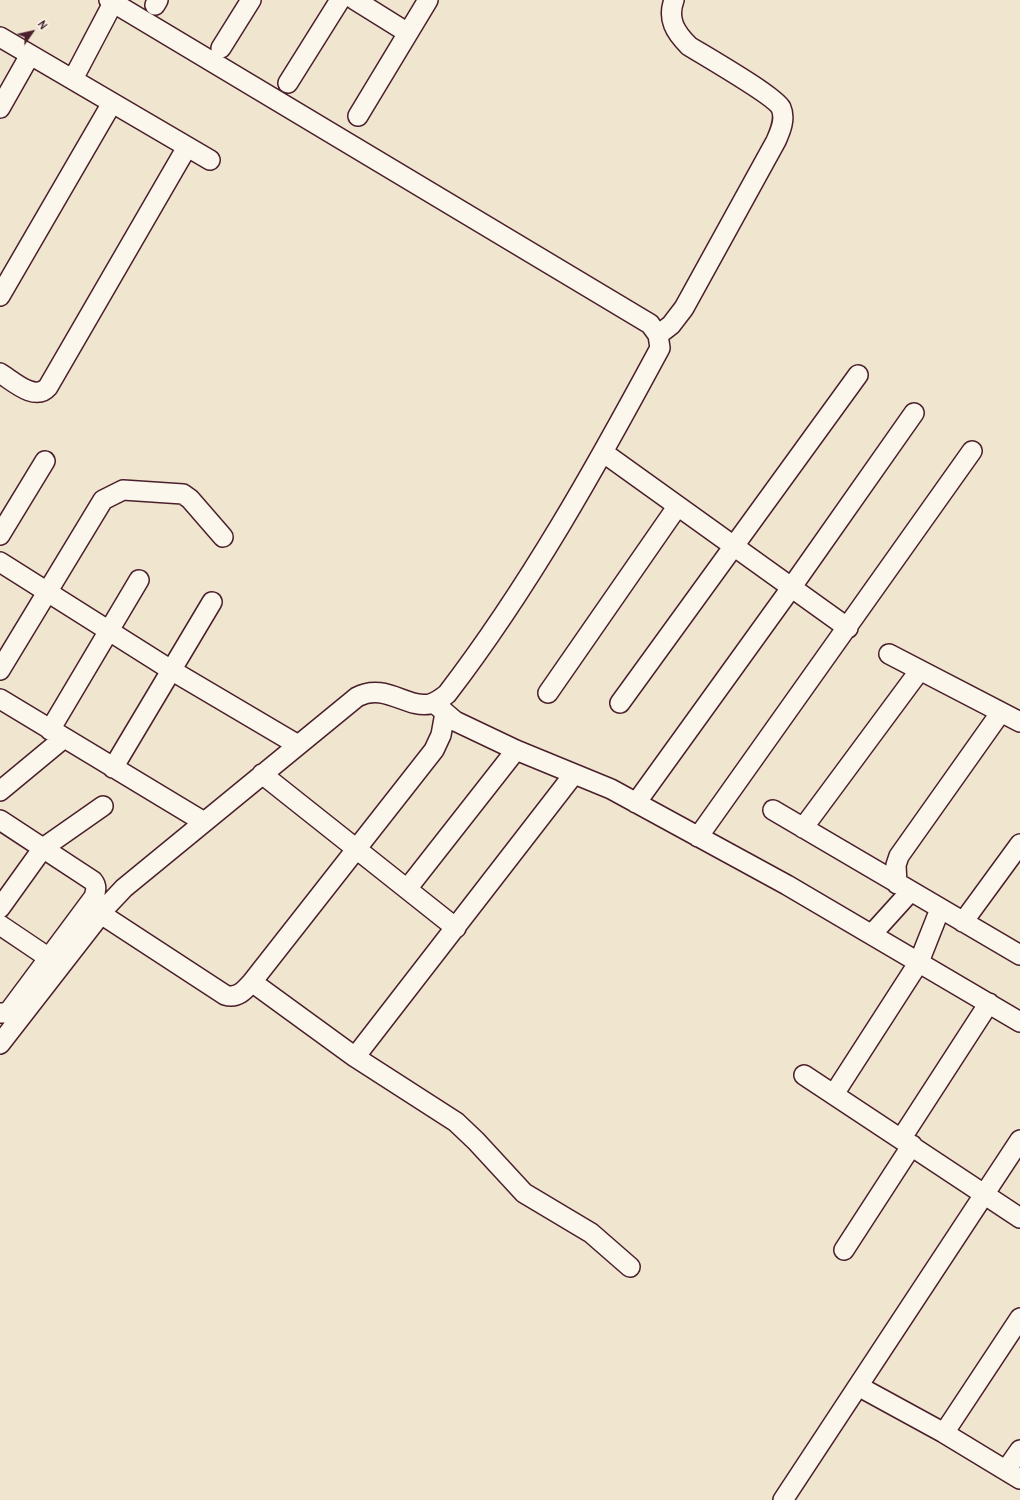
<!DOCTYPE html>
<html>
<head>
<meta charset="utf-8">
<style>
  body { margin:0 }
  #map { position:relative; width:1020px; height:1500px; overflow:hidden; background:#f0e5cf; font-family:Pangolin,sans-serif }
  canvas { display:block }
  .north { position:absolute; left:12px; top:12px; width:40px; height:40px; -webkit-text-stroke:3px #fbf7ec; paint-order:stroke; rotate:56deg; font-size:11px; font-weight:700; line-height:16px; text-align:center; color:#4a1f2b }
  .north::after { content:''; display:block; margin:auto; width:14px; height:18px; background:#4a1f2b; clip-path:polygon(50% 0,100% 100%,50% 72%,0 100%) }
</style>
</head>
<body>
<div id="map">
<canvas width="1020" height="1500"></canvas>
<div class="north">N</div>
</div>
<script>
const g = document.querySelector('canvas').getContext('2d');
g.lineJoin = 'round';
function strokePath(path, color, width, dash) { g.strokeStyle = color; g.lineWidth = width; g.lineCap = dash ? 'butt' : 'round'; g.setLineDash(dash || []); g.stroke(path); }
const minor = new Path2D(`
  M355,0L408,33
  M155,5L158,0
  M0,37L210,160
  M221,48L251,0
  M73,79L113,3
  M288,83L340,0
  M0,108L30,55
  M358,116L428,0
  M0,296L112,103
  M658,335L671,325L684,308L776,141C780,132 786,119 781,108C775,96 705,56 689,46C675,32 667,19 674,0
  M0,373C13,381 35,402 48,387L187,147
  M604,453L848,628
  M0,535L45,461
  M0,562L171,670L298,745
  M889,654L1020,722
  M0,670L103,500L123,490L183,494L190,499L223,537
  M548,693L677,507
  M0,699L204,822
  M434,703L455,721L516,750L611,789L787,885L1020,1022
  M620,703L858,375
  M50,730L139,580
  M113,768L212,602
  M262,774L456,928
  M0,791L64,738
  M636,803L791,588L914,413
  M773,810L1020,955
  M0,820L93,881C97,886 96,890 94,897L10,1010L5,1013H0
  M803,828L920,670
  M698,837L972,451
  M897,884L896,865L899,856L1001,712
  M407,889L516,750
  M0,908L43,848L103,806
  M101,914L225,995C237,999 244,991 252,982L434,750L441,735L445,713
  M963,922L1020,844
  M0,925L49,958
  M872,934L910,892
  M252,982L355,1057L456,1122L476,1141L524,1193L591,1233L630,1267
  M0,1044L108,905L124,888L357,697C385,682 407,709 430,704C437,702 442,698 447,694C529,587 596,467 660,348L658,335L650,324L109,0
  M355,1057L574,774
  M804,1075L1020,1218
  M834,1094L919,962L940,909
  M901,1139L989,1003
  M844,1250L912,1145
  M858,1386L944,1433L1020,1479
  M944,1433L1020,1318
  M1006,1470L1020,1450
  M783,1500L1020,1140`);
strokePath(minor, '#4a1f2b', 22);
strokePath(minor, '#fbf7ec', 19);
</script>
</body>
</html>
